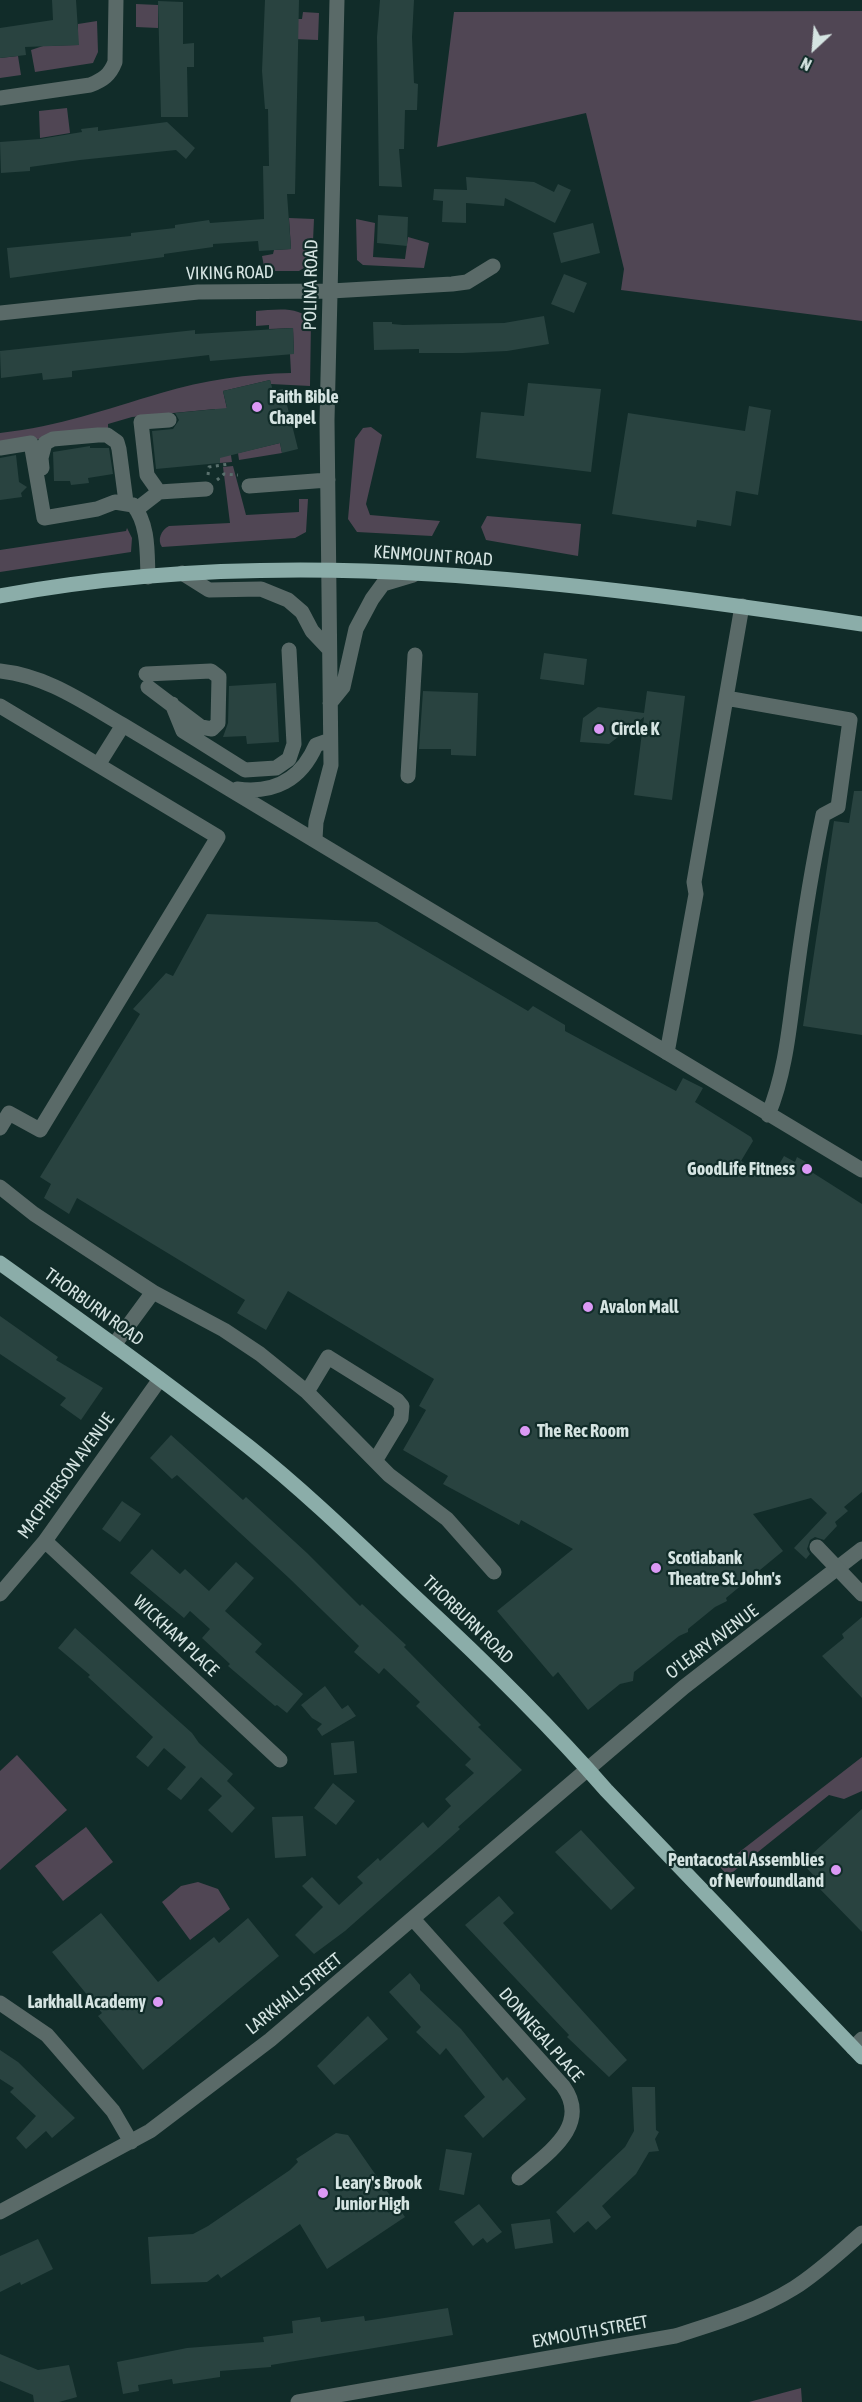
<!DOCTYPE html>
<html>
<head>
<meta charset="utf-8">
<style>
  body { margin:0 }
  #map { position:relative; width:862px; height:2402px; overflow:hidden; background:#112c29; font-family:"Asap Condensed",sans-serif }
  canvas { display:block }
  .north { position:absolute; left:784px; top:18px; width:60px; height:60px; -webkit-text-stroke:4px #112c29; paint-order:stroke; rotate:206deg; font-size:16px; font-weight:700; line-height:24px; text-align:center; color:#d5e4e2 }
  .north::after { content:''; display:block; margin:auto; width:21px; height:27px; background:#d5e4e2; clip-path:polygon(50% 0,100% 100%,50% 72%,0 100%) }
</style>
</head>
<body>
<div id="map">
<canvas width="862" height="2402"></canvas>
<div class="north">N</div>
</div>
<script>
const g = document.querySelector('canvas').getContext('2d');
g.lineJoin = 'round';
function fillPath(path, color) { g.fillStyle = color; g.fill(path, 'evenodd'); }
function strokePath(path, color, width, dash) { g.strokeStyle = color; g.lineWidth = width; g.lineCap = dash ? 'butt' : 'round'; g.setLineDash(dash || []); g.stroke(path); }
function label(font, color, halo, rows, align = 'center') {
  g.font = font + ' "Asap Condensed",sans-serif'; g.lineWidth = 4.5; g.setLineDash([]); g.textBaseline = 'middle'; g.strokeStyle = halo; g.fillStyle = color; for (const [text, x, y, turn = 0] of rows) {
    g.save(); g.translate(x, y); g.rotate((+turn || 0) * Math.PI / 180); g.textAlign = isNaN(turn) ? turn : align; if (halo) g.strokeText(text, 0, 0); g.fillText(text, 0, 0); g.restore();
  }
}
fillPath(new Path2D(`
  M136,4L158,5V28L136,27Z
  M862,11V321L621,290L624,269L586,113L437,147L454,12Z
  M303,12L319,13L318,40L294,39L298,19H302Z
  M97,21L98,52L93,63L35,72L31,50L43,46L78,45V24Z
  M18,56L21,75L0,78V58Z
  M67,108L70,133L40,138L39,111Z
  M289,218L314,219L312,263L299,271H265L262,256L273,254L274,250L291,249Z
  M356,219L375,223L373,257L405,259L408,237L429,243L424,268L363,265L357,260Z
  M256,311C274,310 301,305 311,322L310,386L271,384L270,380L223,391L230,422L226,423L232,462L220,463L215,409L132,417L108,424V430L0,444V433C61,426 103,410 161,393C204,380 248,374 291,373L290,354L294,353L293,328L269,329V325L256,326Z
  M371,427L382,435L366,504L370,515L440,521L432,536L357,532L348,519L355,439L363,428Z
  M280,443L282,453L239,460L238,453Z
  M233,466L246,515L299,512V499H308L306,532L295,538L162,547C157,540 161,530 169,526L230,523L223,467Z
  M487,516L581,524L578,556L486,540L481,527Z
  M127,528L132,538L131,552L0,572V550L126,531Z
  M17,1755L67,1810L0,1870V1771Z
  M862,1757V1791L844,1799L829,1795L728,1876L720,1867Z
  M86,1827L113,1862L63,1901L35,1866Z
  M198,1882L218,1889L230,1909L190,1940L162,1902L181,1886Z
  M801,2388L802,2402H749Z`), '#504654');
fillPath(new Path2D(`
  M52,0H76L79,45L25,47L26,55L0,58V28L53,20Z
  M265,0H299L295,194H287L291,249L259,251L258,241L213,244V247L164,254V257L10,278L7,248L131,236V233L175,228V225L209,220L210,223L264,219L263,166H269L268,109H265L262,71Z
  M380,0H414L412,37L414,83L418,84L417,110H405L404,149H399L402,187L379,186L377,37Z
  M158,1L183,2V44L194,43V67H187L188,117H161Z
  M167,122L195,148L186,159L176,150L80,160L30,167V171L1,173L0,142L40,139L82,132L81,129L98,127V131Z
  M466,177L534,182L554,192L558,184L571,190L555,223L505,198L504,206L466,203V223L442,222L443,201L433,200L434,189L467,190Z
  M378,215L408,217L407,246L377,243Z
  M593,223L600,253L561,263L553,233Z
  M564,274L587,283L574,313L551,304Z
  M544,316L549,344L507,351L463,353H419V349L374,350L373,322H392V324L403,325L504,323Z
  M293,328L294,354L210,361L209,355L72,371V377L43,380L42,373L1,378L0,351L195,330V334Z
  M270,380L273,391L283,389L298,449L282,453L280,443L220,458V463L156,469L152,431L173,429L179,420L175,413L227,408L223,391Z
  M528,383L601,389L591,472L476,458L481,412L524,416Z
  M749,406L771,410L758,495L736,491L731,526L697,520L696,527L612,514L628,413L745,431Z
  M90,446V448H109L113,474L88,478L89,483L71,485L70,481H54L53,452Z
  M16,455L19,482L27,487L21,493L22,497L0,500V458Z
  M544,653L587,659L584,685L540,679Z
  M276,683L279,742L247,744L246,736L223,737L228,723L229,686Z
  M423,691L478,693L476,756L451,755V749H419Z
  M647,691L685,696L672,800L634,795L644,717L609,744L580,742L583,718L598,707L644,713Z
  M854,791H862V1035L803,1026L834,821L849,823Z
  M207,914L377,922L528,1011L533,1006L565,1025V1031L676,1091L683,1078L703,1088L695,1102L751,1137L753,1141L741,1161L771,1178L784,1156L795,1162L797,1157L813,1166L810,1171L862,1204V1492L844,1507L848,1511L835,1522L837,1526L824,1540L815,1537L810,1540L807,1549L810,1554L806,1559L794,1548L827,1513L811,1498L753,1514L783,1551L726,1598L727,1601L715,1607L688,1629V1632L679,1636L634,1672L633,1681L620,1684L588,1710L558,1672L553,1677L497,1611L573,1549L521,1520L519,1525L443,1484L448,1476L403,1450L426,1410L419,1406L434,1379L288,1291L266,1330L237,1313L245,1300L77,1198L69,1214L44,1198L51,1184L40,1177L140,1014L133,1009L166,973L173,976Z
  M0,1316L58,1357L56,1360L103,1388L81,1420L60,1405L66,1398L0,1354Z
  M171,1435L243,1500L246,1497L307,1553L360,1606L362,1604L406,1645L404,1647L481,1725L478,1727L522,1770L458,1827L460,1829L440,1847L345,1931L314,1954L295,1935L323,1907L302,1886L312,1877L339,1905L363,1883L357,1877L378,1858L380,1861L423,1822L428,1828L451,1806L445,1799L474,1773L465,1765L471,1759L416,1706L420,1702L384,1668L379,1674L354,1652L359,1646L289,1578L177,1475L172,1479L150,1458Z
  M122,1501L141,1514L120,1542L102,1529Z
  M152,1549L180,1574L185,1569L209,1591L236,1562L254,1578L225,1611L262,1644L255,1652L303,1694L287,1713L277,1705L275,1706L228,1666L230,1664L202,1638L210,1629L190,1611L184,1618L130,1573Z
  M862,1617V1698L822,1656L844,1638L842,1634Z
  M75,1628L192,1733L199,1743L233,1774L227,1781L255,1808L232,1833L208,1810L222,1796L201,1777L181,1800L167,1789L186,1767L164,1748L148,1767L136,1757L153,1737L88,1677L90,1675L58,1648Z
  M325,1686L342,1709L348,1705L356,1716L322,1736L317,1729L322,1724L312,1718L301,1705Z
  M354,1741L357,1773L334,1775L331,1743Z
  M333,1783L355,1801L336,1825L314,1808Z
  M862,1809V1932L816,1885V1878L802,1863Z
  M303,1816L306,1856L275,1858L272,1817Z
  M581,1830L635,1888L611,1910L555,1852Z
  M499,1896L514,1913L503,1923L627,2060L609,2077L567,2037L569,2035L465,1925Z
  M101,1913L158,1982L214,1937L219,1943L248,1918L279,1956L143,2070L98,2016L102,2013L52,1952Z
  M410,1973L420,1985V1990L461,2029L503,2081L507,2077L526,2099L483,2138L464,2116L485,2097L446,2048L440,2055L416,2032L421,2027L389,1992Z
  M368,2016L388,2039L334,2085L317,2066Z
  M0,2050L18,2062L75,2118L52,2138L46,2131L26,2149L16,2138L36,2116L10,2092L14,2088L0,2079Z
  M632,2087H655L656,2130L659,2132L655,2139L659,2151L649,2152L636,2174L602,2206L611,2217L596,2230L588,2221L574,2233L556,2212L625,2147L634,2131Z
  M336,2133L348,2135L405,2217L327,2269L300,2224L221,2278L218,2274L207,2282L151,2284L148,2237L193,2234L208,2226L290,2170L298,2162L296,2159Z
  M446,2149L472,2153L464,2195L439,2190Z
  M479,2204L502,2232L487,2243L483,2238L473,2246L454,2222Z
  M550,2219L553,2243L515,2249L511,2224Z
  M38,2239L53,2269L21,2285L20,2282L0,2292V2256Z
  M448,2308L453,2335L271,2365V2367L220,2371V2377L173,2384L172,2379L138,2385L139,2391L123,2394L117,2362L187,2348L264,2342L263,2337L293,2333L292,2321L320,2317L321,2322L364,2316L365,2321Z
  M0,2354L38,2370L69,2365L77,2397L59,2402H34L33,2395L0,2381Z`), '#294340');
strokePath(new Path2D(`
  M208,475L209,467L229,464
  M217,480L224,474L238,475`), '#59706d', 3, [3, 4.5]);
strokePath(new Path2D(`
  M0,98L90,85C103,80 110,75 115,62L116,0
  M0,313L198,292L331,291L452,284L467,282L493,266
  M0,448L31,443L44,518L97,509L115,502L133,505C149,524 147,554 148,577
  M42,468L41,458L45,443L53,439L98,435H107L117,442L119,449L126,502
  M249,486L328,480
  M159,492L147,475L141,422L169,420
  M137,509L159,492L206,489
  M182,573L209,590L261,589L288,600L302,612L312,631L329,649
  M0,671C47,676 83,702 123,725L862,1170
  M146,674L211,671L219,677L218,723L212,729L201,727L148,687
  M726,698L850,720L838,807L823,815C812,867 804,918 797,970C790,1018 787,1070 768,1115
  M330,703L343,687L356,629L372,599L383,584L413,575
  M172,704L183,731L245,770L276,768L289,759L294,744L289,650
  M0,706L218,837L40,1130L9,1113L0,1128
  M98,765L123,725
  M408,776L415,655
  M237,789C274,794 301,780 316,745L330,740
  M315,839L316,822L331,765L327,420L337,0
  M667,1053L696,894L694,882L742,606
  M0,1187L34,1214L153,1292L114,1345
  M153,1292L224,1330L260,1354L307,1392L389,1475L447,1519L494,1572
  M307,1392L328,1357L397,1400L402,1406L401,1418L375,1461
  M45,1541L280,1760
  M0,1594L45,1541L160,1379
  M414,1920L563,2086C592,2126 546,2154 519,2178
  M0,2003L47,2035L113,2111L131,2142
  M853,2048L862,2039
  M0,2212L150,2131L270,2040L684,1687L862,1549
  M298,2402L675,2336C716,2323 757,2311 794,2288C818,2273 840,2252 862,2233`), '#5a6a68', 15);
strokePath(new Path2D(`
  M0,596C286,542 577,582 862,624
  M0,1263C84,1323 168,1383 249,1447C307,1493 360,1545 414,1596C481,1658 546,1721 606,1790L862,2057`), '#8bada9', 15);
strokePath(new Path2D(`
  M817,1547L862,1594`), '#5a6a68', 15);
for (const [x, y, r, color] of [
  [257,407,6,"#db99f5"],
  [599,729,6,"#db99f5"],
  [807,1169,6,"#db99f5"],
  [588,1307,6,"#db99f5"],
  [525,1431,6,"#db99f5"],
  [656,1568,6,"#db99f5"],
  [836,1870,6,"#db99f5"],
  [158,2002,6,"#db99f5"],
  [323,2193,6,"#db99f5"]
]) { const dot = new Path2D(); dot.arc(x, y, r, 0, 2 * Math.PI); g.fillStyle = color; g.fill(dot); strokePath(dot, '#112c29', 2); }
label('18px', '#d5e4e2', '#112c29', [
  ["VIKING ROAD",230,273,-1],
  ["POLINA ROAD",311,285,-89],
  ["KENMOUNT ROAD",433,556,4],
  ["THORBURN ROAD",94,1307,36],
  ["MACPHERSON AVENUE",66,1476,-54],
  ["THORBURN ROAD",468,1620,44],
  ["WICKHAM PLACE",176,1636,43],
  ["O'LEARY AVENUE",712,1642,-37],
  ["LARKHALL STREET",294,1994,-39],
  ["DONNEGAL PLACE",541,2035,49],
  ["EXMOUTH STREET",590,2332,-10]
]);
label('bold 18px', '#d5e4e2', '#112c29', [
  ["Faith Bible",269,397],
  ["Chapel",269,418],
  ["Circle K",611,729],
  ["GoodLife Fitness",795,1169,"right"],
  ["Avalon Mall",600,1307],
  ["The Rec Room",537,1431],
  ["Scotiabank",668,1558],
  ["Theatre St. John's",668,1579],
  ["Pentacostal Assemblies",824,1860,"right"],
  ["of Newfoundland",824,1881,"right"],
  ["Larkhall Academy",146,2002,"right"],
  ["Leary's Brook",335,2183],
  ["Junior High",335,2204]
], 'left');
</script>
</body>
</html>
